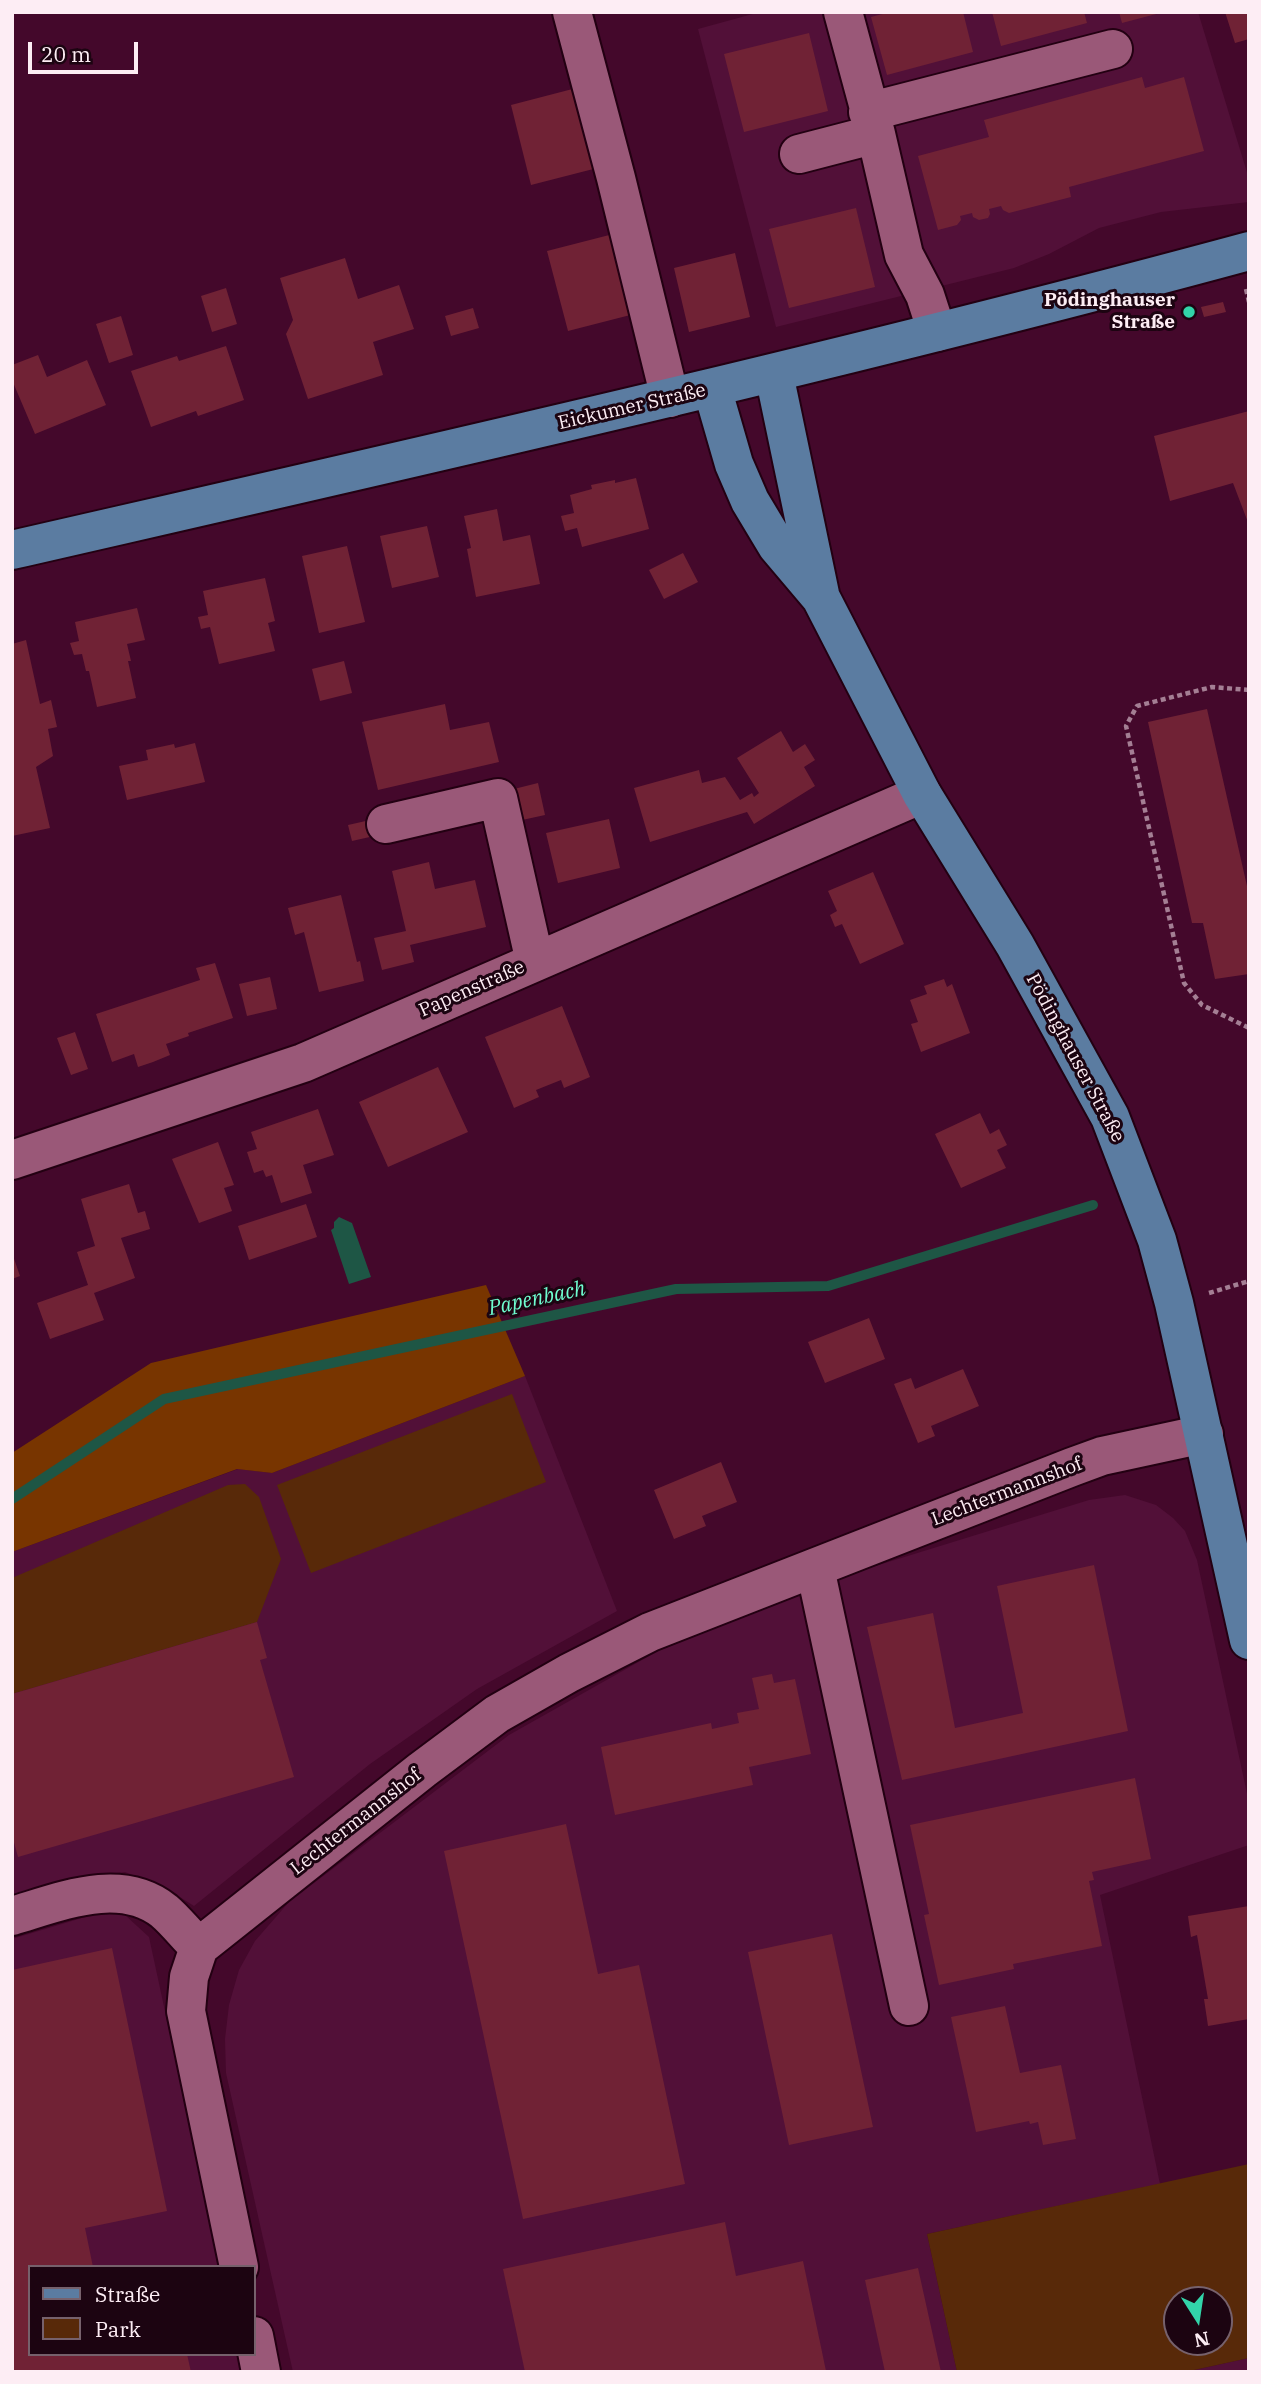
<!DOCTYPE html>
<html>
<head>
<meta charset="utf-8">
<style>
  body { margin:0 }
  #map { position:relative; width:1261px; height:2384px; overflow:hidden; background:#44082b; font-family:"IBM Plex Serif",serif }
  canvas { display:block }
  .frame { position:absolute; inset:0; border:14px solid #fdedf4; pointer-events:none }
  .legend { position:absolute; left:28px; top:2265px; width:228px; height:91px; box-sizing:border-box; background:#1c0411; border:2px solid #76616c; margin:0; padding:9px 12px; list-style:none; font-size:21px; color:#fdedf4 }
  .legend li { display:flex; align-items:center; gap:14px; height:35px }
  .legend b { width:35px; border:2px solid #76616c }
  .north { position:absolute; left:1163px; top:2286px; width:70px; height:70px; box-sizing:border-box; background:#1c0411; border:2px solid #76616c; border-radius:50%; rotate:168deg; font-size:19px; font-weight:700; line-height:28px; text-align:center; color:#fdedf4 }
  .north::after { content:''; display:block; margin:auto; width:24px; height:32px; background:#32d4a9; clip-path:polygon(50% 0,100% 100%,50% 72%,0 100%) }
  .scale { position:absolute; left:28px; top:42px; width:110px; height:32px; box-sizing:border-box; border:4px solid #fdedf4; border-top:0; padding-left:9px; font-size:21px; line-height:24px; white-space:nowrap; color:#fdedf4; -webkit-text-stroke:5px #1c0411; paint-order:stroke }
</style>
</head>
<body>
<div id="map">
<canvas width="1261" height="2384"></canvas>
<div class="frame"></div>
<ul class="legend">
<li><b style="height:9px;background:#5b7ca1"></b>Straße</li>
<li><b style="height:19px;background:#582909"></b>Park</li>
</ul>
<div class="north">N</div>
<div class="scale">20 m</div>
</div>
<script>
const g = document.querySelector('canvas').getContext('2d');
g.lineJoin = 'round';
function fillPath(path, color) { g.fillStyle = color; g.fill(path, 'evenodd'); }
function strokePath(path, color, width, dash) { g.strokeStyle = color; g.lineWidth = width; g.lineCap = dash ? 'butt' : 'round'; g.setLineDash(dash || []); g.stroke(path); }
function label(font, color, halo, rows, align = 'center') {
  g.font = font + ' "IBM Plex Serif",serif'; g.lineWidth = 6; g.setLineDash([]); g.textBaseline = 'middle'; g.strokeStyle = halo; g.fillStyle = color; for (const [text, x, y, turn = 0] of rows) {
    g.save(); g.translate(x, y); g.rotate((+turn || 0) * Math.PI / 180); g.textAlign = isNaN(turn) ? turn : align; if (halo) g.strokeText(text, 0, 0); g.fillText(text, 0, 0); g.restore();
  }
}
fillPath(new Path2D(`
  M760,12H1198L1249,179V202L1161,212L1099,228L1049,254L1014,268L776,327L698,29Z
  M525,1376L617,1611L477,1689L370,1764L194,1906L164,1887L125,1872L70,1879L12,1896V1552L238,1469L272,1473Z
  M1125,1495L1156,1505L1173,1518L1185,1531L1197,1560L1249,1803V1845L1100,1895L1160,2184L927,2234L957,2372H293L226,2073L225,2039L229,2005L239,1970L255,1941L289,1902L509,1735L658,1651L843,1576L1089,1500Z
  M105,1911L125,1915L149,1937L220,2267H30V2354H239L242,2372H12V1939Z
  M1249,2358V2372H1185Z`), '#521038');
fillPath(new Path2D(`
  M512,1394L546,1482L311,1573L277,1485Z
  M245,1484L259,1497L281,1559L257,1622L12,1694V1578L228,1485Z
  M1249,2164V2358L1185,2372H957L927,2234ZM1177,2300H1219V2342H1177Z`), '#582909');
fillPath(new Path2D(`
  M486,1285L525,1376L272,1473L237,1469L12,1552V1453L151,1363Z`), '#783500');
fillPath(new Path2D(`
  M339,1217L352,1223L371,1277L349,1284L331,1230L334,1228V1222Z`), '#1e5645');
strokePath(new Path2D(`
  M12,1499L164,1399L676,1289L828,1286L1093,1205`), '#1e5645', 10);
fillPath(new Path2D(`
  M890,12H963L973,52L887,75L871,17Z
  M992,12H1084L1087,23L1001,46Z
  M1119,12H1160V13L1122,23Z
  M1225,12H1249V39L1235,43Z
  M809,33L828,111L744,132L724,54Z
  M1142,77L1145,88L1184,77L1204,151L1069,187L1071,197L1009,213L1003,210L1001,206L989,209L990,214L988,218L979,220L973,217L972,213L960,216L961,220L957,225L938,230L918,156L989,137L984,120Z
  M584,86L605,166L531,185L511,105Z
  M856,208L875,287L789,308L769,229Z
  M621,232L642,312L568,331L547,251Z
  M735,253L750,317L689,332L674,268Z
  M345,258L358,299L399,285L414,329L373,342L383,375L308,399L286,334L293,320L280,278Z
  M226,288L237,324L212,332L201,296Z
  M1223,302L1226,312L1204,317L1201,307Z
  M473,308L479,328L451,336L445,316Z
  M121,316L133,355L109,363L96,324Z
  M226,346L244,400L198,416L196,411L151,427L131,371L177,356L179,361Z
  M38,355L47,377L87,360L106,405L35,434L12,380V365Z
  M1249,411V525L1233,483L1170,501L1154,436Z
  M636,478L649,529L582,547L577,528L565,531L561,516L574,513L570,495L592,489L591,485L615,480V483Z
  M497,509L503,541L530,535L540,584L476,597L467,549L471,548L464,516Z
  M427,526L439,577L392,588L380,536Z
  M347,546L365,622L319,633L302,556Z
  M683,553L698,582L664,599L649,570Z
  M265,578L275,621L268,623L275,651L219,664L210,627L201,629L198,617L208,615L203,591Z
  M137,608L145,640L127,644L131,661H128L136,698L97,707L89,671H86L82,654L74,655L70,643L79,641L75,622Z
  M26,640L40,704L51,700L57,727L48,729L53,756L36,767L50,828L12,836V644Z
  M344,661L352,693L320,701L312,669Z
  M445,704L450,730L489,722L499,762L378,790L362,722Z
  M1207,709L1249,895V974L1215,979L1203,923H1192L1148,722Z
  M781,731L793,752L805,744L815,760L804,767L815,786L754,824L747,812L650,842L634,788L699,770L702,783L725,777L740,800L752,793L754,797L759,793L737,758Z
  M195,743L205,782L127,800L119,766L148,760L146,750L174,744L175,748Z
  M538,783L545,815L513,822L506,791Z
  M379,818L383,834L352,841L348,825Z
  M609,819L620,868L558,883L546,833Z
  M429,862L435,889L475,880L486,927L410,945L414,962L382,970L374,938L406,931L392,871Z
  M873,872L904,944L860,964L842,924L835,927L830,915L837,911L828,891Z
  M341,895L357,962L360,961L364,981L319,992L304,932L295,935L288,908Z
  M215,963L233,1018L188,1033L189,1036L166,1044L170,1055L153,1062L138,1067L134,1054L112,1062L96,1014L200,980L196,968Z
  M270,977L277,1009L247,1016L239,984Z
  M944,979L947,987L952,984L970,1033L921,1052L911,1024L918,1022L910,1000L927,994L924,986Z
  M562,1006L590,1077L564,1088L561,1080L536,1090L539,1097L514,1108L485,1037Z
  M75,1032L88,1069L71,1075L57,1038Z
  M438,1067L468,1132L388,1167L359,1102Z
  M318,1109L334,1155L303,1165L312,1193L281,1203L272,1175L266,1177L263,1170L254,1173L247,1152L257,1149L251,1132Z
  M980,1113L990,1134L999,1129L1007,1145L997,1150L1006,1168L961,1188L935,1134Z
  M218,1142L234,1185L224,1188L232,1211L199,1223L172,1159Z
  M129,1184L138,1213L145,1211L150,1229L121,1238L135,1278L94,1293L104,1320L50,1339L37,1303L88,1285L77,1252L95,1246L81,1199Z
  M306,1204L317,1237L249,1260L238,1226Z
  M12,1253L20,1276L12,1279Z
  M869,1318L885,1359L825,1383L808,1342Z
  M963,1369L979,1406L931,1426L935,1436L918,1443L894,1384L911,1378L915,1389Z
  M721,1462L737,1502L702,1516L706,1526L674,1539L654,1490Z
  M1094,1565L1128,1731L902,1780L867,1627L933,1613L955,1728L1023,1713L997,1586Z
  M257,1622L267,1658L260,1660L294,1777L18,1857L12,1835V1694Z
  M772,1674L774,1683L795,1679L811,1754L749,1767L753,1785L615,1815L601,1747L711,1723L712,1729L739,1723L737,1713L759,1709L752,1678Z
  M1135,1778L1151,1859L1092,1872L1094,1880L1089,1881L1102,1946L1013,1964L1014,1969L939,1985L924,1915L929,1914L910,1825Z
  M566,1824L598,1974L639,1965L685,2184L523,2219L444,1851Z
  M1249,1906V2019L1208,2026L1204,1999H1208L1197,1935L1191,1937L1188,1916Z
  M832,1934L873,2127L789,2145L748,1952Z
  M112,1948L167,2211L85,2228L93,2267H30V2354H187L191,2372H12V1970Z
  M1005,2006L1020,2073L1061,2065L1076,2139L1043,2145L1038,2122L1030,2124L1029,2121L976,2132L951,2017Z
  M725,2222L736,2276L803,2261L826,2371L525,2372L503,2269Z
  M918,2268L941,2372H885L865,2280Z`), '#702235');
const minor = new Path2D(`
  M572,12L616,178L670,398
  M843,12L876,134L904,255L925,295L937,332
  M868,112L1113,49
  M799,154L876,134
  M386,824L498,798L535,962
  M12,1160L303,1063L922,794
  M815,1568L909,2006
  M12,1916C60,1902 120,1876 164,1911C177,1922 187,1936 199,1947
  M239,2267L186,2011L189,1977L199,1947L422,1770L497,1714L569,1673L650,1632L1072,1467L1102,1456L1204,1434
  M254,2336L261,2372`);
const major = new Path2D(`
  M774,374L820,594
  M712,388L734,464L750,501L777,546L821,598L922,794L1015,945L1110,1117L1157,1240L1174,1303L1249,1640
  M12,550C426,455 839,362 1249,251`);
strokePath(minor, '#230012', 42);
strokePath(major, '#230012', 42);
strokePath(new Path2D(`
  M1246,289L1249,302
  M1249,690L1212,687L1137,706L1126,726L1184,983L1202,1005L1249,1028
  M1209,1293L1249,1281`), '#a47f94', 4.5, [5, 3.5]);
strokePath(minor, '#9a5878', 38);
strokePath(major, '#5b7ca1', 38);
for (const [x, y, r, color] of [
  [1189,312,7,"#32d4a9"]
]) { const dot = new Path2D(); dot.arc(x, y, r, 0, 2 * Math.PI); g.fillStyle = color; g.fill(dot); strokePath(dot, '#1c0411', 2.5); }
label('bold 19px', '#fdedf4', '#1c0411', [
  ["Pödinghauser",1175,301],
  ["Straße",1175,323]
], 'right');
label('19px', '#fdedf4', '#1c0411', [
  ["Eickumer Straße",632,407,-13],
  ["Papenstraße",472,989,-24],
  ["Pödinghauser Straße",1075,1058,62],
  ["Lechtermannshof",1007,1492,-21],
  ["Lechtermannshof",356,1822,-38]
]);
label('italic 21px', '#6ffdd0', '#1c0411', [
  ["Papenbach",537,1299,-12]
]);
</script>
</body>
</html>
